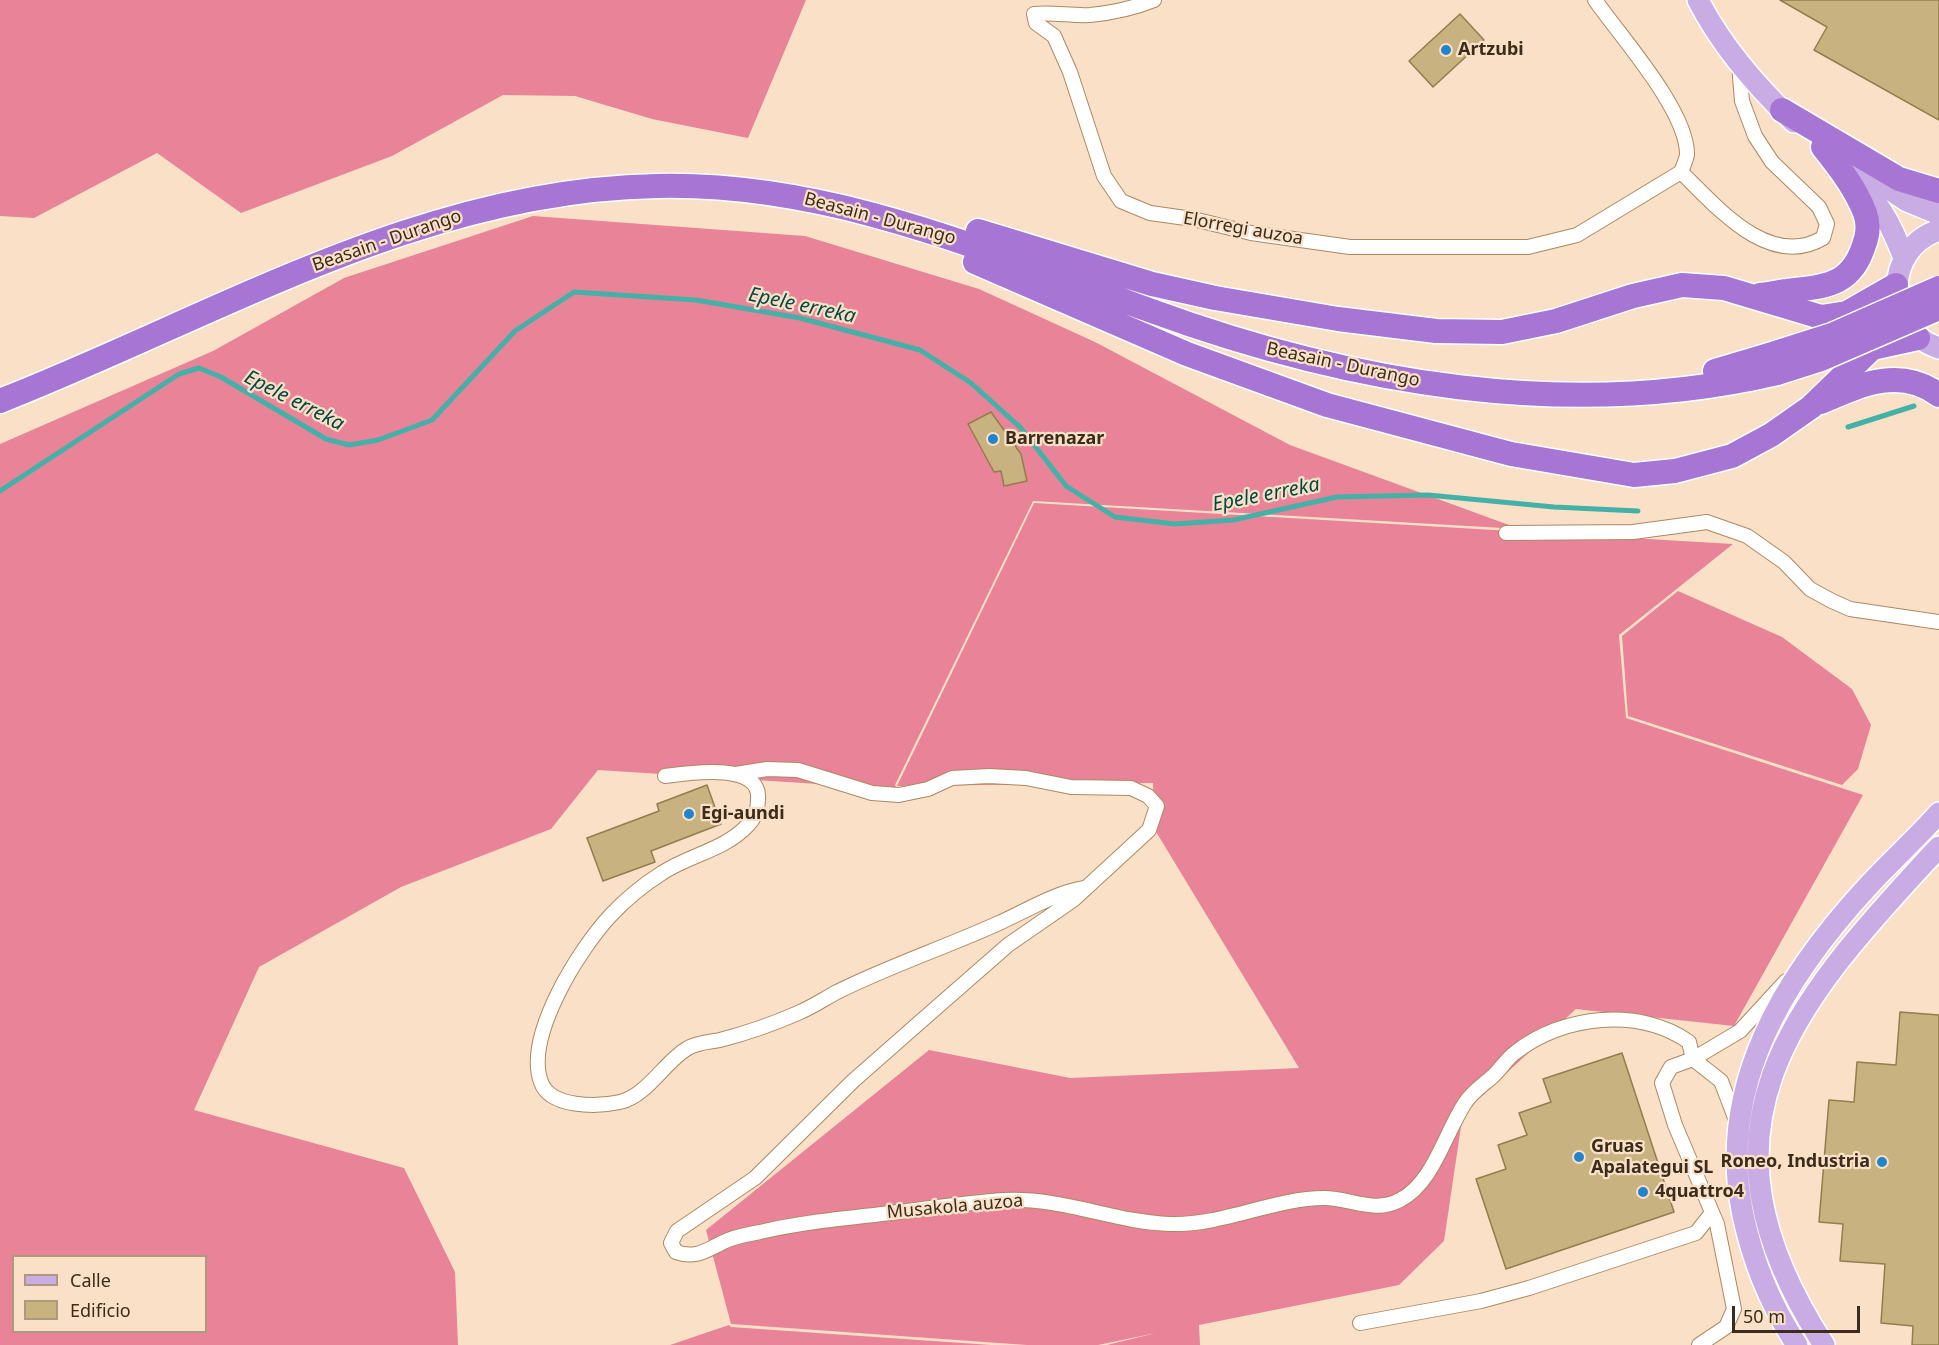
<!DOCTYPE html>
<html>
<head>
<meta charset="utf-8">
<style>
  body { margin:0 }
  #map { position:relative; width:1939px; height:1345px; overflow:hidden; background:#f9e0c7; font-family:"Noto Sans",sans-serif }
  canvas { display:block }
  .legend { position:absolute; left:12px; top:1255px; width:195px; height:78px; box-sizing:border-box; background:#f9e0c7; border:2px solid #ad9882; margin:0; padding:8px 10px; list-style:none; font-size:18px; color:#3c2c1b }
  .legend li { display:flex; align-items:center; gap:12px; height:30px }
  .legend b { width:30px; border:2px solid #ad9882 }
  .scale { position:absolute; left:1732px; top:1306px; width:128px; height:27px; box-sizing:border-box; border:3px solid #3c2c1b; border-top:0; padding-left:8px; font-size:18px; line-height:21px; white-space:nowrap; color:#3c2c1b; -webkit-text-stroke:4px #f9e0c7; paint-order:stroke }
</style>
</head>
<body>
<div id="map">
<canvas width="1939" height="1345"></canvas>
<ul class="legend">
<li><b style="height:8px;background:#caace5"></b>Calle</li>
<li><b style="height:16px;background:#c8b27f"></b>Edificio</li>
</ul>
<div class="scale">50 m</div>
</div>
<script>
const g = document.querySelector('canvas').getContext('2d');
g.lineJoin = 'round';
function fillPath(path, color) { g.fillStyle = color; g.fill(path, 'evenodd'); }
function strokePath(path, color, width, dash) { g.strokeStyle = color; g.lineWidth = width; g.lineCap = dash ? 'butt' : 'round'; g.setLineDash(dash || []); g.stroke(path); }
function label(font, color, halo, rows, align = 'center') {
  g.font = font + ' "Noto Sans",sans-serif'; g.lineWidth = 4.5; g.setLineDash([]); g.textBaseline = 'middle'; g.strokeStyle = halo; g.fillStyle = color; for (const [text, x, y, turn = 0] of rows) {
    g.save(); g.translate(x, y); g.rotate((+turn || 0) * Math.PI / 180); g.textAlign = isNaN(turn) ? turn : align; if (halo) g.strokeText(text, 0, 0); g.fillText(text, 0, 0); g.restore();
  }
}
fillPath(new Path2D(`
  M0,0H806L748,138L652,119L575,96L503,95L392,156L241,213L157,153L34,218L0,216Z
  M533,216L805,236L979,289L1095,342L1290,445L1520,529L1033,501L895,785L897,789L598,770L551,829L401,887L259,967L194,1110L404,1168L455,1272L458,1345H0V444L213,351L344,278ZM14,1256H206V1332H14Z
  M1034,503L1733,544L1619,635L1626,718L1863,795L1734,1026L1576,1009L1463,1113L1444,1241L1399,1285L1199,1325L1200,1345H1107L1156,1333L1098,1345H1027L731,1324L706,1230L929,1050L1070,1078L1299,1068L1155,830L1153,783L897,786Z
  M1678,591L1782,637L1852,689L1871,725L1858,769L1842,785L1628,716L1622,636Z
  M729,1325L731,1327L991,1345H670Z`), '#e88398');
strokePath(new Path2D(`
  M1848,427L1914,406
  M0,491L179,374L199,368L221,377L326,439L349,445L378,440L432,420L515,331L574,292L696,300L800,318L920,350L971,383L1021,428L1066,486L1115,517L1175,524L1233,520L1337,497L1428,495L1554,507L1638,511`), '#43b1a8', 5);
const building = new Path2D(`
  M1780,0H1939V120L1814,50L1827,27Z
  M1460,14L1484,40L1433,87L1409,61Z
  M991,412L1021,454L1027,481L1004,486L1001,471L994,472L968,424Z
  M707,785L721,824L651,851L655,862L603,881L587,838L659,811L657,804Z
  M1900,1012L1939,1015V1345H1912L1913,1326L1881,1323L1885,1264L1840,1261L1843,1224L1819,1222L1829,1100L1854,1102L1857,1062L1896,1065Z
  M1622,1053L1674,1212L1506,1269L1476,1179L1506,1169L1498,1145L1527,1135L1519,1113L1551,1102L1543,1079Z`);
fillPath(building, '#c8b27f');
strokePath(building, '#937d4c', 1.5);
const street = new Path2D(`
  M1154,0C1134,8 1111,13 1090,15C1071,16 1053,12 1034,14L1036,23L1054,36L1070,72L1104,176L1121,201L1150,213L1193,219L1251,233L1350,247H1528L1577,235L1681,172
  M1595,0C1620,36 1688,111 1687,155C1686,160 1683,167 1681,172C1716,206 1769,270 1823,238L1827,224L1819,207L1772,162L1755,136L1742,101L1739,64
  M1506,533L1633,532L1707,522L1747,536L1784,562L1810,589L1832,601L1850,609L1939,622
  M736,774L767,769L798,770L872,793L899,795L928,789L952,778L989,776L1026,778L1071,787L1131,788L1148,796L1157,806L1149,830L1073,900L1008,945L920,1022L853,1081L755,1178L677,1231L671,1243L676,1252C697,1260 709,1248 728,1240C738,1236 749,1234 760,1232C811,1220 864,1217 915,1210C945,1206 974,1202 1004,1200C1063,1197 1113,1222 1170,1224C1221,1226 1274,1198 1324,1198C1351,1198 1374,1214 1400,1200C1434,1182 1445,1133 1465,1103C1472,1092 1483,1085 1493,1076C1501,1069 1507,1058 1516,1052C1563,1015 1639,1007 1689,1042L1693,1059L1721,1081L1737,1123
  M665,776C688,773 762,761 758,800C758,810 755,818 748,825C725,850 689,855 662,873C643,885 626,899 611,915C580,948 524,1036 541,1082C550,1108 597,1107 620,1102C647,1096 665,1061 688,1048C698,1042 710,1042 720,1040C747,1033 773,1024 798,1013C812,1007 824,999 837,992C889,966 946,947 999,923C1028,910 1054,893 1085,888
  M1360,1323L1481,1301L1529,1288L1696,1233L1711,1214
  M1699,1345L1726,1327L1734,1309L1717,1224L1675,1125L1662,1083L1671,1067L1693,1059L1740,1031L1786,981`);
const primary = new Path2D(`
  M1698,0C1722,47 1756,86 1794,122
  M1859,169L1907,201L1939,214
  M1850,174C1879,203 1889,219 1904,258
  M1939,230C1883,248 1883,330 1939,348
  M1797,1345C1771,1306 1753,1262 1743,1215C1716,1086 1784,977 1869,885C1892,860 1917,838 1939,813
  M1824,1345C1684,1128 1788,1009 1939,847`);
const highway = new Path2D(`
  M1782,110L1899,179L1939,191
  M978,231L1152,284L1215,298L1338,319L1436,331L1502,332L1556,321L1633,296L1682,285L1724,288L1821,317L1847,313L1896,285
  M975,262L1187,354L1327,405L1511,454L1634,475L1675,471L1732,456L1771,435L1811,407L1872,348L1918,338
  M1760,295C1769,294 1778,292 1787,291C1824,286 1851,287 1864,245C1868,235 1869,224 1865,213C1856,189 1839,167 1823,147
  M1715,371L1769,355
  M0,401C214,317 420,190 657,186C831,182 988,252 1149,310C1348,383 1568,422 1777,373
  M1821,402C1860,385 1900,366 1939,395`);
strokePath(street, '#af8860', 16);
strokePath(primary, '#fff', 24);
strokePath(highway, '#fff', 27);
strokePath(street, '#fff', 14);
strokePath(primary, '#caace5', 21);
strokePath(highway, '#a775d4', 24);
const highwayBridge = new Path2D(`
  M1769,355L1832,335L1939,288
  M1777,373L1821,359L1939,308`);
strokePath(highwayBridge, '#fff', 27, []);
strokePath(highwayBridge, '#a775d4', 24);
for (const [x, y, r, color] of [
  [1446,50,6,"#2084cf"],
  [993,439,6,"#2084cf"],
  [689,814,6,"#2084cf"],
  [1579,1157,6,"#2084cf"],
  [1882,1162,6,"#2084cf"],
  [1643,1192,6,"#2084cf"]
]) { const dot = new Path2D(); dot.arc(x, y, r, 0, 2 * Math.PI); g.fillStyle = color; g.fill(dot); strokePath(dot, '#f9e0c7', 2); }
label('bold 18px', '#3c2c1b', '#f9e0c7', [
  ["Artzubi",1458,50],
  ["Barrenazar",1005,439],
  ["Egi-aundi",701,814],
  ["Gruas",1591,1147],
  ["Apalategui SL",1591,1168],
  ["Roneo, Industria",1870,1162,"right"],
  ["4quattro4",1655,1192]
], 'left');
label('18px', '#3c2c1b', '#f9e0c7', [
  ["Beasain - Durango",880,219,15],
  ["Elorregi auzoa",1243,229,10],
  ["Beasain - Durango",387,241,-19],
  ["Beasain - Durango",1343,365,12],
  ["Musakola auzoa",955,1207,-5]
]);
label('italic 20px', '#034843', '#f9e0c7', [
  ["Epele erreka",802,306,12],
  ["Epele erreka",294,401,27],
  ["Epele erreka",1266,495,-11]
]);
</script>
</body>
</html>
